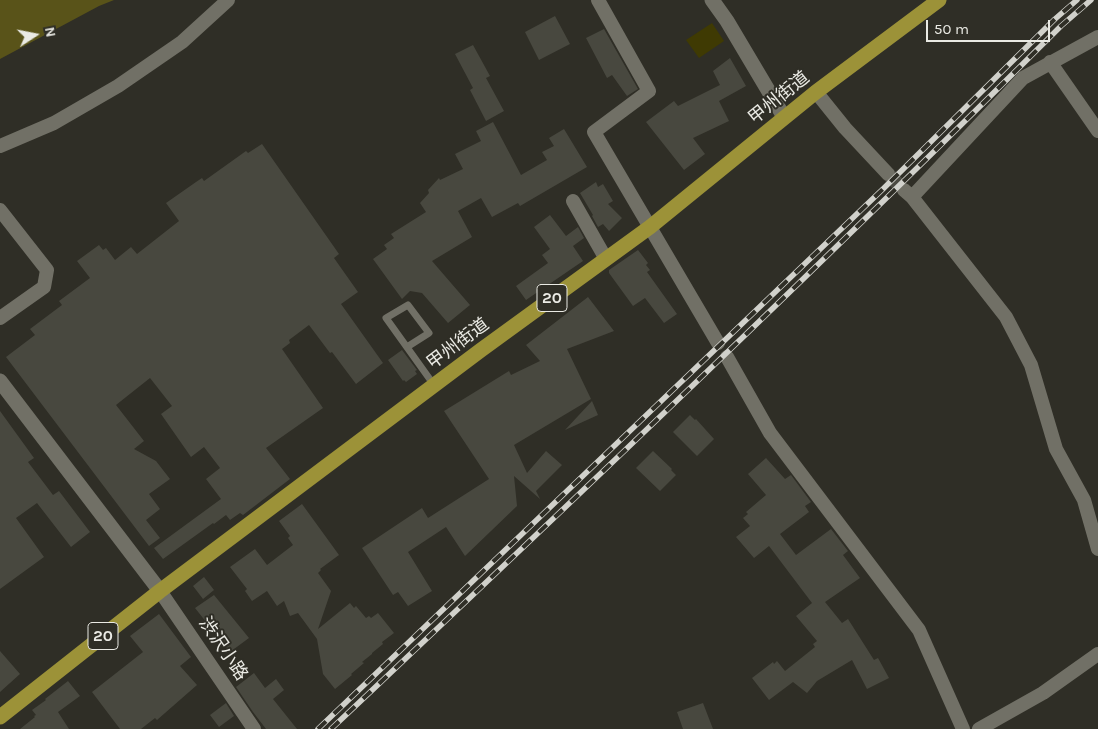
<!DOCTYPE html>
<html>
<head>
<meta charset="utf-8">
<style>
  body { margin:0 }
  #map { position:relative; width:1098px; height:729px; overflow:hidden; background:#2f2e26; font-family:Karla,sans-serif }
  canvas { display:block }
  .north { position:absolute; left:10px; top:10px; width:50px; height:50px; -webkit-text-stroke:4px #2f2e26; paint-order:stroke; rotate:79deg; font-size:14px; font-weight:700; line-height:20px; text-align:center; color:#eaeae4 }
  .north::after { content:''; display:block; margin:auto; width:18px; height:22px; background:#eaeae4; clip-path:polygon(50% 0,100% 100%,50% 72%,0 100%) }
  .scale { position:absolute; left:926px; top:20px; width:124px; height:22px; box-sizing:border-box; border:2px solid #eaeae4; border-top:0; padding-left:6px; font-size:15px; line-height:18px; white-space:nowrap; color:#eaeae4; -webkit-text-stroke:4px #2f2e26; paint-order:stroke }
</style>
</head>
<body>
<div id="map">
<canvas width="1098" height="729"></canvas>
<div class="north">N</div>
<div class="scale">50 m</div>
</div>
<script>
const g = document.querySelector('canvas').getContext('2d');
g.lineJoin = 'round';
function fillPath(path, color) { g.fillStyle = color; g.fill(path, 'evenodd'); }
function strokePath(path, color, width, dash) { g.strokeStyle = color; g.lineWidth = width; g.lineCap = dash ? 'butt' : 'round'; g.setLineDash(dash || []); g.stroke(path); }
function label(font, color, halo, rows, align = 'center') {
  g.font = font + ' Karla,"Noto Sans JP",sans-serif'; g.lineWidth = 4; g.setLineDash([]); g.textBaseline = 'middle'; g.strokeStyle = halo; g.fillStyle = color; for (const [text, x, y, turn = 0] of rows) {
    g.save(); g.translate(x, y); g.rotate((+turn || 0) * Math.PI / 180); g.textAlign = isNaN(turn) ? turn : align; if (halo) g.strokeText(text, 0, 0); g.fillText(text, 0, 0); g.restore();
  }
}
fillPath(new Path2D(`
  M712,23L724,41L699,58L686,40Z`), '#3f3a03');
fillPath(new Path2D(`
  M0,0H114L99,6L0,59Z`), '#595319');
fillPath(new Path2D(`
  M555,16L570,44L539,60L525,32Z
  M604,29L638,89L627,96L612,75L607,78L586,38Z
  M473,45L490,76L486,78L504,111L486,121L470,90L473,88L455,54Z
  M730,58L746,86L719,101L729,121L693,138L705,154L684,170L646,122L674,101L678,106L720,85L713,71Z
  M493,122L521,175L547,160L542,152L554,146L549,138L564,129L587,167L520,206L518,203L492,217L481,198L458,211L472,237L432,261L470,305L448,323L422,293L410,291L402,299L373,259L387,249L384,245L394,238L391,234L426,212L420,203L429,193L428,190L439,178L440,180L463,169L455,154L481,141L476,131Z
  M262,144L339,254L334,258L358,292L341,304L383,363L356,384L332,352L330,353L309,325L289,340L290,343L282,349L323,408L266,448L290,479L243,515L240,513L230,520L226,515L214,524L213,523L163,559L154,548L221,499L206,479L220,468L204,447L191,457L161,414L172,406L150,378L116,405L144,441L134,449L156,461L170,479L149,494L160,509L146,520L160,538L149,546L6,357L35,335L30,329L62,305L59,301L90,278L77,261L99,245L103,250L106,248L115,260L131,247L137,254L179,221L166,203L196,182L202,178L204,181L246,151L248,153Z
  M596,182L598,187L603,184L613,201L608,204L622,218L609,231L603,224L598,227L592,216L593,215L580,193Z
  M550,215L566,236L578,227L584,238L573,246L583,261L526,300L516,286L548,263L542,255L550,249L534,227Z
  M638,250L648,263L646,265L650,270L647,272L677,314L664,323L645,298L633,306L609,273V270Z
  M588,297L614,331L567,349L591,399L514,445L527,473L546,451L562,465L536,491L540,499L514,476L517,506L465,556L446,527L408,552L432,591L408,606L398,592L393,595L362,548L422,508L428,518L489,479L444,411L509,371L511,375L540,361L526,345Z
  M402,350L417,370L415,371L417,374L406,382L404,380L403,381L388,360Z
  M592,401L598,415L565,430Z
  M0,411L34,458L28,462L53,495L59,491L90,532L71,547L37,503L16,518L44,557L0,589Z
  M690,415L695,420L696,419L714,439L697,456L673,432Z
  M653,451L672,469L671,470L676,475L660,491L636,468Z
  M766,458L785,479L791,475L811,502L805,506L809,512L780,534L796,555L831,529L848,551L843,555L860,578L825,602L842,623L848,619L874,660L878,658L889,678L867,689L852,660L817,681L807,693L793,682L769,700L752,678L773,662L774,664L777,661L785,671L815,647L813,644L817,641L796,616L812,603L769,546L754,558L736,537L750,526L743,518L748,514L746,512L766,495L748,474Z
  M302,504L339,555L320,569L321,570L318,573L331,591L318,629L350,603L354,608L356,606L366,618L369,616L371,618L378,613L394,633L382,642L383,644L372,653V654L362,662L364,663L351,674L352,675L335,689L323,674L317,639L298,613L290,616L284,601L277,606L267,591L252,601L245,591L247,589L230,567L255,549L267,565L293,545L288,538L290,536L279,521Z
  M204,577L214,590L203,599L193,586Z
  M214,595L249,638L230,652L195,608Z
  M159,614L191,657L180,666L197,685L157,720L155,718L141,729H120L92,692L143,652L130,636Z
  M0,651L20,674L0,692Z
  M254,673L265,688L276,679L284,690L273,699L297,729H266L253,712L236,687Z
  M68,681L80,696L58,712L69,729H20L35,717L34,716L36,715L32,710L46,700L45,699Z
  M226,703L234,716L219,727L210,715Z
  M703,703L713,729H683L677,712Z`), '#48483f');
strokePath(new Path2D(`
  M888,174L904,190`), '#4b4a42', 14, [14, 7]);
strokePath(new Path2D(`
  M407,347L429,333L408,305L386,318L434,385`), '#717066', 7);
strokePath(new Path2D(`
  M598,0L649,91L594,132L718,343
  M1050,62L1098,131
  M816,92L845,128L888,174
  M0,146L54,123L118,86L182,42L228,0
  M904,190L912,197L1006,317L1031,365L1056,449L1084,500L1098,549
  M912,197L1023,78L1098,37
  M573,201L606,259
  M0,210L47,270L44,287L0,318
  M727,357L770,433L919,630L963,729
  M160,591L254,729
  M979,729L1043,693L1098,654`), '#717066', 14);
strokePath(new Path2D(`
  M712,0L727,21L784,117
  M0,381L160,591`), '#717066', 15);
strokePath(new Path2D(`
  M0,717L160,591L481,350L650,227L816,92L939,0`), '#9c9238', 15);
const rail = new Path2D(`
  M318,729L883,189L1055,19L1077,0
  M331,729C577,497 822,264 1061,26L1091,0`);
strokePath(rail, '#d1d1cb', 5.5);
strokePath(rail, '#2f2e26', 4, [11]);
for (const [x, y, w] of [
  [552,298,30],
  [103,636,30]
]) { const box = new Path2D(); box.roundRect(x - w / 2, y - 13.5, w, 27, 4); g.fillStyle = '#2f2e26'; g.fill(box); strokePath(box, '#eaeae4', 1); }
label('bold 16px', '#eaeae4', null, [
  ["20",552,298],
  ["20",103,636]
]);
label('18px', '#eaeae4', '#2f2e26', [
  ["甲州街道",779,98,-39],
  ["甲州街道",458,344,-37],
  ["渋沢小路",223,649,56]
]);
</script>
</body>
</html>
